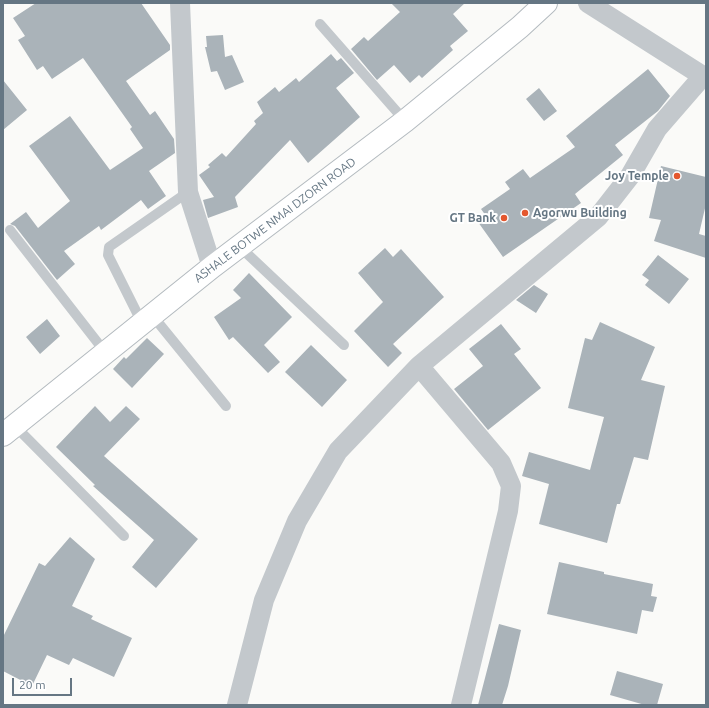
<!DOCTYPE html>
<html>
<head>
<meta charset="utf-8">
<style>
  body { margin:0 }
  #map { position:relative; width:709px; height:708px; overflow:hidden; background:#fafaf8; font-family:Ubuntu,sans-serif }
  canvas { display:block }
  .frame { position:absolute; inset:0; border:4px solid #657683; pointer-events:none }
  .scale { position:absolute; left:12px; top:678px; width:60px; height:18px; box-sizing:border-box; border:2px solid #657683; border-top:0; padding-left:5px; font-size:12px; line-height:14px; white-space:nowrap; color:#657683; -webkit-text-stroke:3px #fff; paint-order:stroke }
</style>
</head>
<body>
<div id="map">
<canvas width="709" height="708"></canvas>
<div class="frame"></div>
<div class="scale">20 m</div>
</div>
<script>
const g = document.querySelector('canvas').getContext('2d');
g.lineJoin = 'round';
function fillPath(path, color) { g.fillStyle = color; g.fill(path, 'evenodd'); }
function strokePath(path, color, width, dash) { g.strokeStyle = color; g.lineWidth = width; g.lineCap = dash ? 'butt' : 'round'; g.setLineDash(dash || []); g.stroke(path); }
function label(font, color, halo, rows, align = 'center') {
  g.font = font + ' Ubuntu,sans-serif'; g.lineWidth = 4; g.setLineDash([]); g.textBaseline = 'middle'; g.strokeStyle = halo; g.fillStyle = color; for (const [text, x, y, turn = 0] of rows) {
    g.save(); g.translate(x, y); g.rotate((+turn || 0) * Math.PI / 180); g.textAlign = isNaN(turn) ? turn : align; if (halo) g.strokeText(text, 0, 0); g.fillText(text, 0, 0); g.restore();
  }
}
fillPath(new Path2D(`
  M36,3H141L170,45V50L126,81L150,115L155,111L174,139L175,153L149,171L166,196L148,209L141,200L101,230L99,226L64,251L75,264L57,280L15,226L10,224L26,212L38,228L70,201L29,146L70,116L110,170L143,148L130,129L132,127L83,58L52,79L43,66L37,70L18,40L25,36L13,18Z
  M391,3H465L453,14L468,31L450,46L453,50L422,78L419,75L410,83L394,65L377,80L351,49L364,37L368,41L400,12Z
  M223,35L225,57L232,55L244,82L225,90L217,71L211,72L205,47H207L206,36Z
  M331,54L337,61L341,58L354,73L336,88L360,117L308,163L290,140L235,197L238,207L208,218L203,200L214,197L199,175L210,167L208,165L222,153L226,157L256,124L254,121L263,113L257,102L275,87L279,92L296,78L299,82Z
  M648,69L670,96L658,111L615,145L623,155L575,194L581,203L503,257L478,222L486,216L481,209L510,189L505,182L523,169L530,178L575,147L566,136Z
  M3,80L27,110L3,130Z
  M539,88L557,111L544,121L526,99Z
  M661,166L706,177V204L699,234L706,236V258L654,241L661,220L649,218Z
  M385,248L393,257L401,249L444,297L393,344L402,353L388,367L354,331L383,302L358,273Z
  M658,255L689,279L669,304L645,285L649,280L642,275Z
  M249,273L292,317L264,345L280,362L268,373L233,337L229,340L214,317L241,298L233,290Z
  M534,285L548,294L536,313L516,300Z
  M47,319L60,336L40,354L26,337Z
  M600,322L655,347L641,380L665,386L648,460L634,457L620,504H617L607,543L539,524L549,484L522,476L529,452L590,470L604,417L568,408L585,338L592,340Z
  M501,324L521,349L514,354L541,388L488,430L454,389L483,366L469,349Z
  M147,338L164,354L132,388L113,369L124,357L126,359Z
  M311,345L347,380L322,407L285,372Z
  M95,406L110,422L126,406L140,419L104,456L198,539L156,588L132,567L154,540L93,486L95,485L56,447Z
  M70,537L95,559L72,606L93,616L91,619L132,638L114,677L73,658L69,665L47,655L32,686L3,671V637L39,563L45,566Z
  M559,562L604,572V574L653,584L651,596L657,597L653,612L642,610L637,634L547,614Z
  M499,624L521,630L508,686L502,705H478Z
  M617,671L663,684L657,705H645L610,695Z`), '#aab3b9');
const secondary = new Path2D(`
  M3,435L212,267L405,121L520,27L546,3`);
strokePath(secondary, '#b3babf', 24);
strokePath(new Path2D(`
  M320,24L405,121
  M10,230L105,352
  M240,247L344,345
  M152,315L226,406
  M142,323L108,255L109,247L188,192
  M15,426L124,536`), '#c3c8cc', 10);
strokePath(new Path2D(`
  M180,3L188,192L212,267
  M588,3L706,78
  M419,366L501,463L511,486L508,511L461,705
  M237,705L264,600L297,521L338,451L419,366L598,217L630,176L657,129L703,76`), '#c3c8cc', 20);
strokePath(secondary, '#fff', 22);
for (const [x, y, r, color] of [
  [677,176,4,"#e4572e"],
  [525,213,4,"#e4572e"],
  [504,218,4,"#e4572e"]
]) { const dot = new Path2D(); dot.arc(x, y, r, 0, 2 * Math.PI); g.fillStyle = color; g.fill(dot); strokePath(dot, '#fff', 1.5); }
label('bold 12px', '#657683', '#fff', [
  ["Joy Temple",669,176],
  ["Agorwu Building",533,213,"left"],
  ["GT Bank",496,218]
], 'right');
label('12px', '#657683', '#fff', [
  ["ASHALE BOTWE NMAI DZORN ROAD",275,220,-37]
]);
</script>
</body>
</html>
